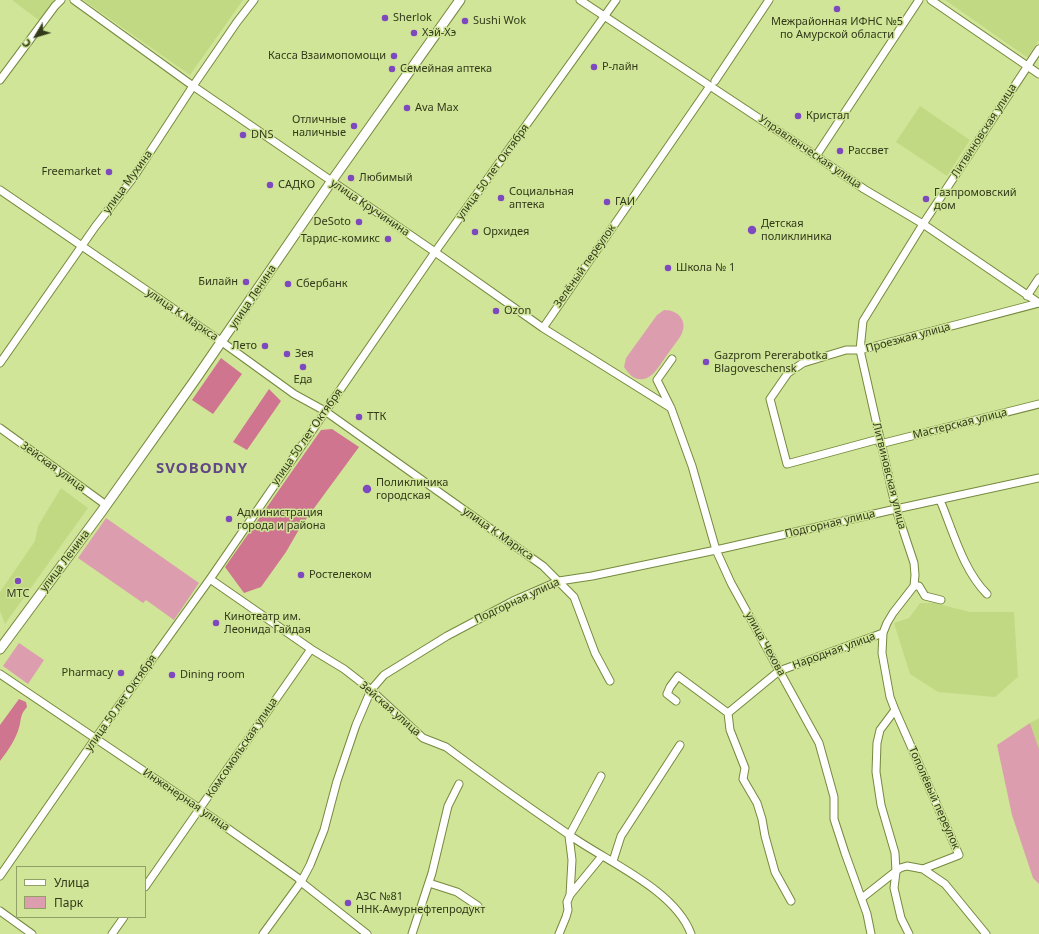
<!DOCTYPE html>
<html>
<head>
<meta charset="utf-8">
<style>
  body { margin:0 }
  #map { position:relative; width:1039px; height:934px; overflow:hidden; background:#d0e598; font-family:"Noto Sans",sans-serif }
  canvas { display:block }
  .legend { position:absolute; left:16px; top:866px; width:130px; height:52px; box-sizing:border-box; background:#d0e598; border:1px solid #91a166; margin:0; padding:5px 7px; list-style:none; font-size:12px; color:#323a1a }
  .legend li { display:flex; align-items:center; gap:8px; height:20px }
  .legend b { width:20px; border:1px solid #91a166 }
  .north { position:absolute; left:16px; top:16px; width:40px; height:40px; -webkit-text-stroke:3px #d0e598; paint-order:stroke; rotate:232deg; font-size:11px; font-weight:700; line-height:16px; text-align:center; color:#323a1a }
  .north::after { content:''; display:block; margin:auto; width:14px; height:18px; background:#323a1a; clip-path:polygon(50% 0,100% 100%,50% 72%,0 100%) }
</style>
</head>
<body>
<div id="map">
<canvas width="1039" height="934"></canvas>
<ul class="legend">
<li><b style="height:5px;background:#fff"></b>Улица</li>
<li><b style="height:11px;background:#dc9eaf"></b>Парк</li>
</ul>
<div class="north">С</div>
</div>
<script>
const g = document.querySelector('canvas').getContext('2d');
g.lineJoin = 'round';
function fillPath(path, color) { g.fillStyle = color; g.fill(path, 'evenodd'); }
function strokePath(path, color, width, dash) { g.strokeStyle = color; g.lineWidth = width; g.lineCap = dash ? 'butt' : 'round'; g.setLineDash(dash || []); g.stroke(path); }
function label(font, color, halo, rows, align = 'center') {
  g.font = font + ' "Noto Sans",sans-serif'; g.lineWidth = 3; g.setLineDash([]); g.textBaseline = 'middle'; g.strokeStyle = halo; g.fillStyle = color; for (const [text, x, y, turn = 0] of rows) {
    g.save(); g.translate(x, y); g.rotate((+turn || 0) * Math.PI / 180); g.textAlign = isNaN(turn) ? turn : align; if (halo) g.strokeText(text, 0, 0); g.fillText(text, 0, 0); g.restore();
  }
}
fillPath(new Path2D(`
  M12,0H55L40,21Z
  M83,0H243L190,75Z
  M945,0H1039V40L1028,58Z
  M920,106L970,140L947,176L896,142Z
  M61,488L88,508L5,624L0,611V592L35,541L38,526Z
  M920,603H934L970,612H1014L1018,677L995,697L938,692L910,674L894,623L909,618Z
  M1039,718V749L1030,723Z`), '#c2d984');
fillPath(new Path2D(`
  M664,310C680,310 689,323 680,337C676,343 671,349 667,355C661,363 654,377 644,379C634,381 629,374 624,367L626,358L657,315Z
  M106,518L199,583L174,620L146,600L143,603L78,558Z
  M19,643L44,660L28,684L3,666Z
  M1030,723L1039,749V884L1033,878L1012,815L997,745Z`), '#dc9eaf');
fillPath(new Path2D(`
  M221,358L242,374L213,414L192,400Z
  M269,389L281,401L247,450L233,442Z
  M332,429L359,447L301,526L286,552L261,587L244,593L225,567L321,430Z
  M19,699L26,702L27,707C19,716 22,720 18,731C14,742 7,752 0,761V725Z`), '#cf7590');
const minor = new Path2D(`
  M74,0L193,86L435,252L543,328L671,408
  M580,0L816,156L864,189L923,224L1039,303
  M931,0L1039,74
  M0,80L55,6L61,0
  M715,81L769,0
  M816,156L919,0
  M0,190L222,342L294,394L325,411L543,566L574,597L595,653L610,681
  M1027,296L1039,278
  M543,328L710,86
  M672,359L657,380L671,408L692,466L716,550L731,583L819,743L834,797V819L845,853L867,914L871,934
  M0,363L95,227L133,178L193,86L237,22L254,0
  M0,428L106,505
  M879,439L787,464L770,399L788,373L803,363L846,350H860L1039,303
  M880,444L1039,404
  M940,500C953,531 963,570 987,594
  M210,579L311,649L344,669L371,690L423,738L446,747C486,777 527,806 568,834C605,861 675,889 691,934
  M914,586H919L925,596L941,600
  M0,674L200,809L298,878L301,882L367,934
  M676,701L667,694L670,687L678,676L728,713L730,730L745,768L743,779L757,803L762,819L765,836L775,872L791,901
  M895,710L880,730L877,743L876,772L881,805L895,853L896,872L894,888L901,918L909,934
  M728,713L779,671L883,633
  M613,861L621,836L680,745
  M0,876L95,739L210,579L435,252L616,0
  M429,883L457,892L478,906
  M145,887L311,649
  M570,895L602,856
  M862,898L900,868L907,866L923,869
  M0,911L32,934
  M112,934L124,917
  M263,934L301,882L310,865L324,830L337,781L356,725L371,690L384,675L447,636L513,601L559,581L592,576L716,550L896,509L1039,478
  M412,934L432,873L448,806L459,784
  M559,934L566,917L568,910L567,902L570,895L572,860L569,836L601,776
  M986,934L945,884L923,869L959,855L895,710L890,697L882,653L883,633L887,623L893,613L914,586L915,575L914,563L896,509L860,350L863,321L923,224L1039,49`);
const major = new Path2D(`
  M0,649L102,511L195,380L331,182L460,0`);
strokePath(minor, '#76893e', 9);
strokePath(major, '#76893e', 11);
strokePath(minor, '#fff', 7);
strokePath(major, '#fff', 9);
for (const [x, y, r, color] of [
  [837,9,4,"#7e48bf"],
  [385,18,4,"#7e48bf"],
  [465,21,4,"#7e48bf"],
  [414,33,4,"#7e48bf"],
  [394,56,4,"#7e48bf"],
  [594,67,4,"#7e48bf"],
  [392,69,4,"#7e48bf"],
  [407,108,4,"#7e48bf"],
  [798,116,4,"#7e48bf"],
  [354,126,4,"#7e48bf"],
  [243,135,4,"#7e48bf"],
  [840,151,4,"#7e48bf"],
  [109,172,4,"#7e48bf"],
  [351,178,4,"#7e48bf"],
  [270,185,4,"#7e48bf"],
  [501,198,4,"#7e48bf"],
  [926,199,4,"#7e48bf"],
  [607,202,4,"#7e48bf"],
  [359,222,4,"#7e48bf"],
  [752,230,5,"#7e48bf"],
  [475,232,4,"#7e48bf"],
  [388,239,4,"#7e48bf"],
  [668,268,4,"#7e48bf"],
  [246,282,4,"#7e48bf"],
  [288,284,4,"#7e48bf"],
  [496,311,4,"#7e48bf"],
  [265,346,4,"#7e48bf"],
  [287,354,4,"#7e48bf"],
  [706,362,4,"#7e48bf"],
  [303,367,4,"#7e48bf"],
  [359,417,4,"#7e48bf"],
  [367,489,5,"#7e48bf"],
  [229,519,4,"#7e48bf"],
  [301,575,4,"#7e48bf"],
  [18,581,4,"#7e48bf"],
  [216,623,4,"#7e48bf"],
  [121,673,4,"#7e48bf"],
  [172,675,4,"#7e48bf"],
  [348,903,4,"#7e48bf"]
]) { const dot = new Path2D(); dot.arc(x, y, r, 0, 2 * Math.PI); g.fillStyle = color; g.fill(dot); strokePath(dot, '#d0e598', 1.5); }
label('11px', '#323a1a', '#d0e598', [
  ["Sherlok",393,18],
  ["Sushi Wok",473,21],
  ["Межрайонная ИФНС №5",837,22,"center"],
  ["по Амурской области",837,35,"center"],
  ["Хэй-Хэ",422,33],
  ["Касса Взаимопомощи",386,56,"right"],
  ["Р-лайн",602,67],
  ["Семейная аптека",400,69],
  ["Ava Max",415,108],
  ["Кристал",806,116],
  ["Отличные",346,120,"right"],
  ["наличные",346,133,"right"],
  ["DNS",251,135],
  ["Рассвет",848,151],
  ["Freemarket",101,172,"right"],
  ["Любимый",359,178],
  ["САДКО",278,185],
  ["Социальная",509,192],
  ["аптека",509,205],
  ["Газпромовский",934,193],
  ["дом",934,206],
  ["ГАИ",615,202],
  ["DeSoto",351,222,"right"],
  ["Детская",761,224],
  ["поликлиника",761,237],
  ["Орхидея",483,232],
  ["Тардис-комикс",380,239,"right"],
  ["Школа № 1",676,268],
  ["Билайн",238,282,"right"],
  ["Сбербанк",296,284],
  ["Ozon",504,311],
  ["Лето",257,346,"right"],
  ["Зея",295,354],
  ["Gazprom Pererabotka",714,356],
  ["Blagoveschensk",714,369],
  ["Еда",303,380,"center"],
  ["ТТК",367,417],
  ["Поликлиника",376,483],
  ["городская",376,496],
  ["Администрация",237,513],
  ["города и района",237,526],
  ["Ростелеком",309,575],
  ["МТС",18,594,"center"],
  ["Кинотеатр им.",224,617],
  ["Леонида Гайдая",224,630],
  ["Pharmacy",113,673,"right"],
  ["Dining room",180,675],
  ["АЗС №81",356,897],
  ["ННК-Амурнефтепродукт",356,910]
], 'left');
label('11px', '#323a1a', '#d0e598', [
  ["Литвиновская улица",984,131,-57],
  ["Управленческая улица",810,152,34],
  ["улица 50 лет Октября",493,172,-54],
  ["улица Мухина",128,182,-54],
  ["улица Кручинина",370,208,34],
  ["Зелёный переулок",585,266,-55],
  ["улица Ленина",253,297,-56],
  ["улица К.Маркса",182,315,34],
  ["Проезжая улица",908,338,-15],
  ["Мастерская улица",960,424,-14],
  ["улица 50 лет Октября",307,437,-55],
  ["Зейская улица",53,467,36],
  ["Литвиновская улица",889,476,76],
  ["Подгорная улица",830,524,-13],
  ["улица К.Маркса",498,534,35],
  ["улица Ленина",65,561,-53],
  ["Подгорная улица",517,601,-25],
  ["улица Чехова",765,644,61],
  ["Народная улица",834,651,-20],
  ["улица 50 лет Октября",121,703,-55],
  ["Зейская улица",390,709,41],
  ["Комсомольская улица",242,748,-56],
  ["Тополёвый переулок",934,798,66],
  ["Инженерная улица",186,800,34]
]);
g.letterSpacing = '1px';
label('bold 15px', '#604785', '#d0e598', [
  ["SVOBODNY",202,469]
]);
g.letterSpacing = '0px';
</script>
</body>
</html>
